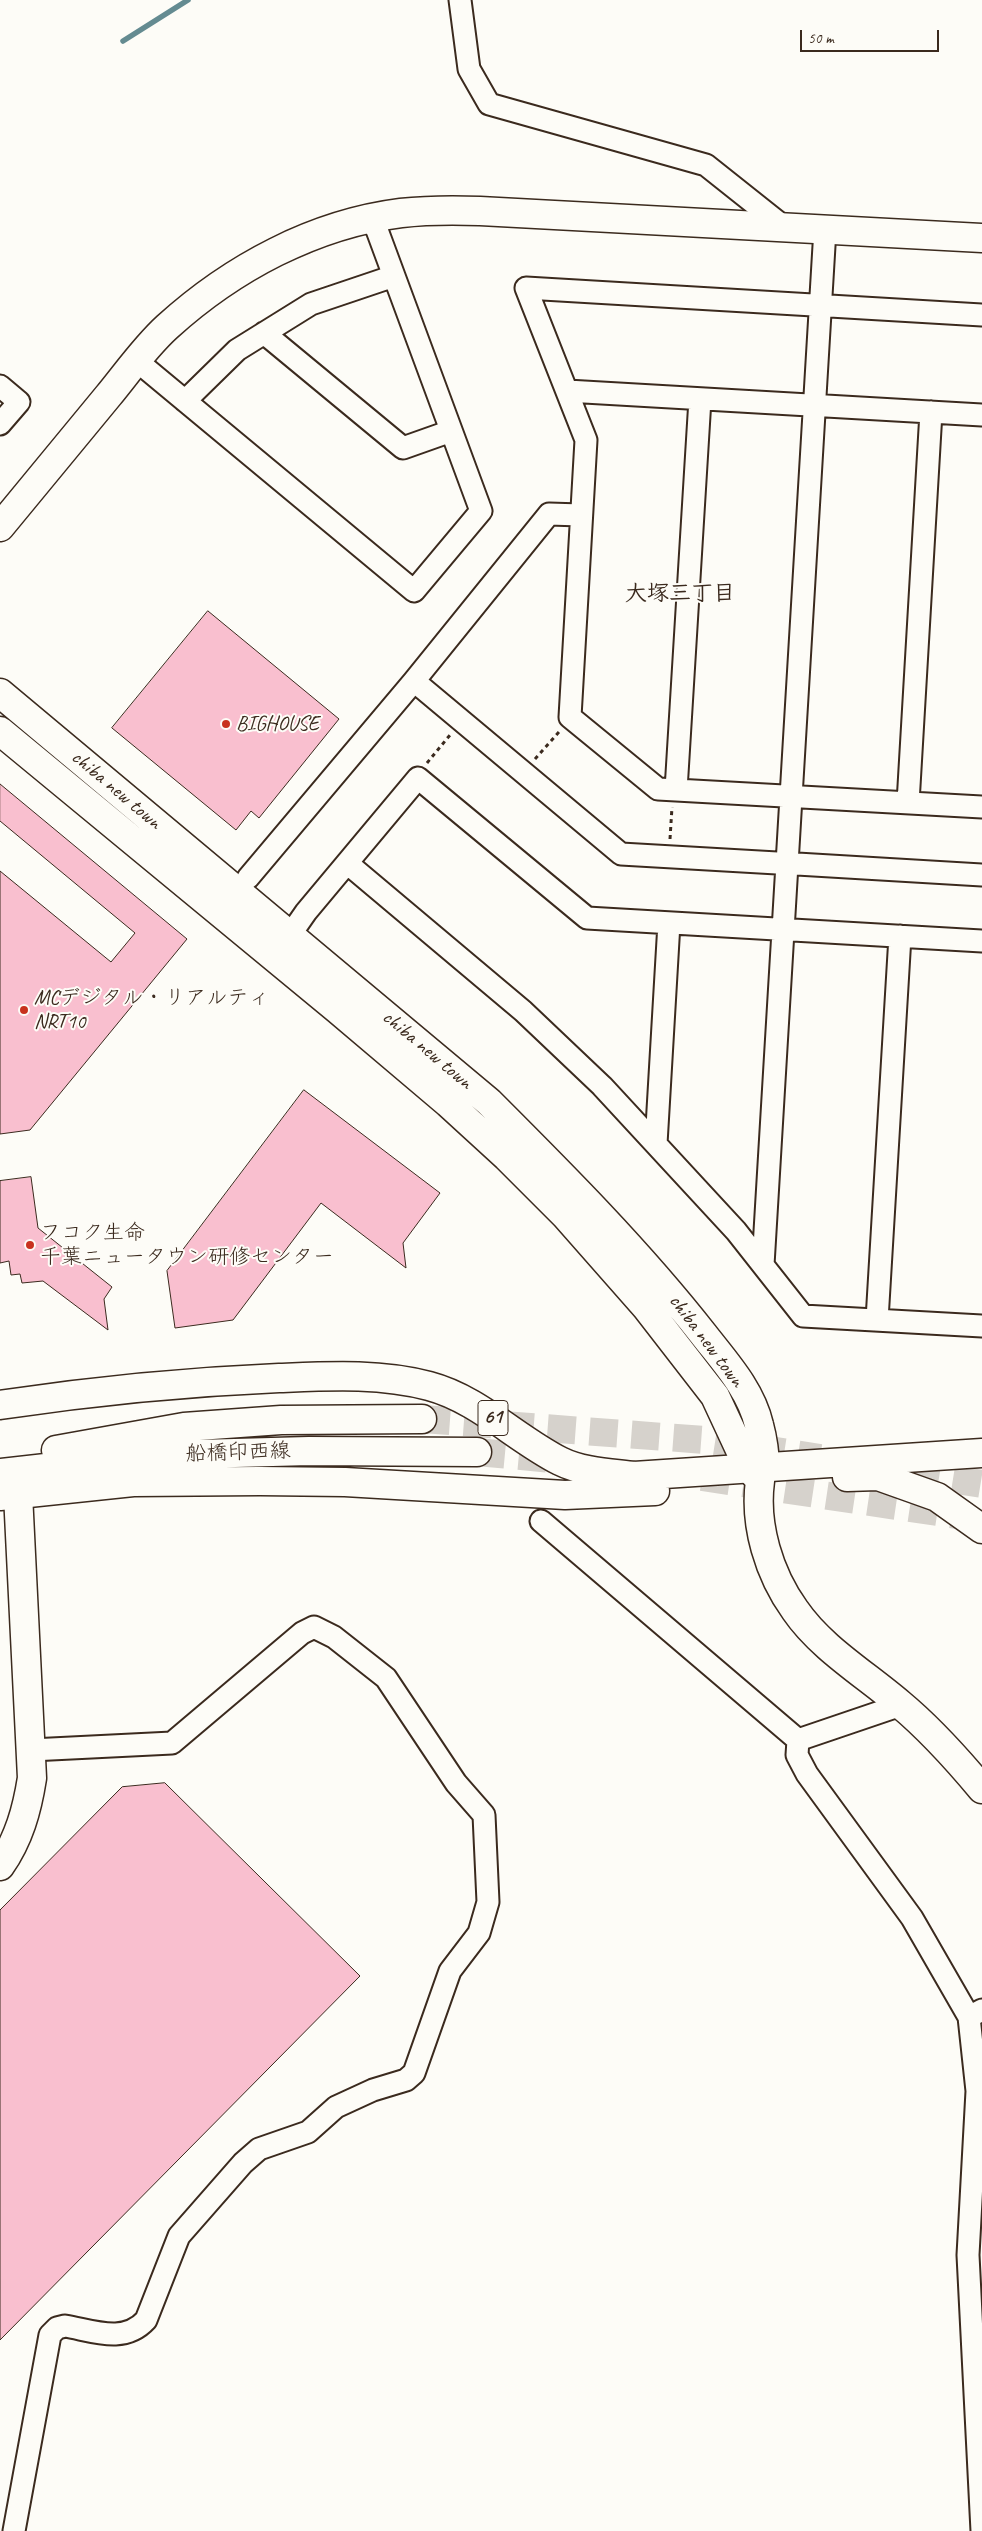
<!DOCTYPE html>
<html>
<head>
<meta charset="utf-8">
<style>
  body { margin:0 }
  #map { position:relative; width:982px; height:2531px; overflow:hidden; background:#fdfcf7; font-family:Caveat,sans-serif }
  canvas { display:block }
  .scale { position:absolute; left:800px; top:30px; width:139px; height:22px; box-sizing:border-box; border:2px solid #3b2a1e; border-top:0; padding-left:6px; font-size:15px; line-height:18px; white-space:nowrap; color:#3b2a1e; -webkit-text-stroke:4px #fdfcf7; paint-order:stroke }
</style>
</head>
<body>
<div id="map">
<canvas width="982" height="2531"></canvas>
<div class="scale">50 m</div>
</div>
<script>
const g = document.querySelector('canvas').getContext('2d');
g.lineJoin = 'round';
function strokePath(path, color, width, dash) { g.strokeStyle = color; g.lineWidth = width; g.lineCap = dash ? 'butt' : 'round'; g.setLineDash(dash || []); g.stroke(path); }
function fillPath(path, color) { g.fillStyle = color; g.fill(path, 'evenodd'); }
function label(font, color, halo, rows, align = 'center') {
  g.font = font + ' Caveat,"Klee One",sans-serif'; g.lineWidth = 4; g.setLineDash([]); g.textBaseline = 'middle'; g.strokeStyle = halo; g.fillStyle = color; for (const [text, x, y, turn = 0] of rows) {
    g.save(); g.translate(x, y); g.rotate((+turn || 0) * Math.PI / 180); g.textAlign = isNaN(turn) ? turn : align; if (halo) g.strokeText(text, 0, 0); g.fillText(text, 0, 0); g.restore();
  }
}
strokePath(new Path2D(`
  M123,41L188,0`), '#648b91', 5.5);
const building = new Path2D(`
  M208,611L339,719L259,818L251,811L236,830L112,728Z
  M0,784L187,939L30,1130L0,1134V871L111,962L135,933L0,821Z
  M304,1090L440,1193L403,1243L406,1268L321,1203L233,1320L175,1328L167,1271Z
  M31,1177L38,1228L112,1287L104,1299L108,1330L43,1281L22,1283L20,1274L11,1275L9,1261L0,1263V1181Z
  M165,1783L360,1976L0,2340V1910L122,1787Z`);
fillPath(building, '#f9bfcf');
strokePath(building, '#3b2a1e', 1);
strokePath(new Path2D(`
  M422,1419L705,1440L820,1458
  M477,1452L562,1460
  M870,1466L982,1484
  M702,1477L971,1517`), '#d6d2cc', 28, [28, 14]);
const street = new Path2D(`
  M460,0L469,69L489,104L706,165L784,227
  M982,315L526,288L586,440L570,717L658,789L982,807
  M264,333L403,448L451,431
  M137,361L414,591L481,511L377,230L370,219
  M0,386L19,402L0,424
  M567,391L982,415
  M185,401L237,350L311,304L394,276
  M414,681L621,854L777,863
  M676,790L700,399
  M908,803L931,412
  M347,863L523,1011L602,1086L736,1231L803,1316L982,1326
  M797,864L982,875
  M248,878L414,681L549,514L581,515
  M290,935L306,912L418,778L587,918L982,941
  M656,1144L669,923
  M763,1265L825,229
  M877,1320L900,936
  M541,1521L798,1740
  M901,1705L798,1740L797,1755L807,1774L912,1918L969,2017
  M14,2531L50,2335L57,2328L65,2326C94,2331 124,2344 146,2320L179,2236L243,2163L259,2149L308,2132L336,2107L373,2090L406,2080L414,2073L450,1971L479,1933L488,1902L484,1815L456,1783L386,1678L334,1637L314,1627L302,1633L172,1743L31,1750
  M982,2531L968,2255L977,2091L969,2017L982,2010`);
const secondary = new Path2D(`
  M0,527C36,483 72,440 108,396C127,373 145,347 167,327C232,268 314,224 401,213C428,210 454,210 480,211L982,238
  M0,693L489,1102C564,1177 638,1251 704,1335C725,1362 751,1390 759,1425C762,1436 766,1457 764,1468C763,1472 760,1476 760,1481C754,1525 769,1574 795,1610C821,1648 865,1674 900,1704C930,1729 957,1759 982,1789
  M0,731L337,1009L448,1103L507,1157L565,1215L646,1307L715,1396L748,1467L760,1480
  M0,1866C19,1839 27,1810 32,1778L18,1494`);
const primary = new Path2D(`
  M0,1405C93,1391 185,1382 279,1378C329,1376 380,1373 429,1386C478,1399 515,1438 560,1461C582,1472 610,1473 634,1476L982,1453
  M56,1450L184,1427L281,1420L422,1419
  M0,1473L161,1455L309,1451L477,1452
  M847,1477L878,1476L937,1497L982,1529
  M0,1496L133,1482L260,1481L345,1482L565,1495L655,1491`);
strokePath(street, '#3b2a1e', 25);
strokePath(secondary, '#3b2a1e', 31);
strokePath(primary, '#3b2a1e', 31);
strokePath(new Path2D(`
  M535,759L559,732
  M427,763L450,735
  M670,839L672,807`), '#3b2a1e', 3, [4, 4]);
strokePath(street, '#fdfcf7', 21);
strokePath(secondary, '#fdfcf7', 28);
strokePath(primary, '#fdfcf7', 28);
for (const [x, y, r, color] of [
  [226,724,5,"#c8321e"],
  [24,1010,5,"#c8321e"],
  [30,1245,5,"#c8321e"]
]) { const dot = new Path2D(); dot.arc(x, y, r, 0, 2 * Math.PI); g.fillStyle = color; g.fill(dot); strokePath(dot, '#fdfcf7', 2); }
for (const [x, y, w] of [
  [493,1418,30]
]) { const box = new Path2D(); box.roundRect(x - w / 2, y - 17.5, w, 35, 4); g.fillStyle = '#fdfcf7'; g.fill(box); strokePath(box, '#3b2a1e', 1); }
label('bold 20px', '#3b2a1e', null, [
  ["61",493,1418]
]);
label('21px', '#3b2a1e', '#fdfcf7', [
  ["BIGHOUSE",236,724],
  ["MCデジタル・リアルティ",34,998],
  ["NRT10",34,1022],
  ["フコク生命",40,1233],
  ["千葉ニュータウン研修センター",40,1257]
], 'left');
label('21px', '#3b2a1e', '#fdfcf7', [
  ["chiba new town",116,790,40],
  ["chiba new town",427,1050,40],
  ["chiba new town",706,1341,53],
  ["船橋印西線",238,1453,-2]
]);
label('bold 22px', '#3b2a1e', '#fdfcf7', [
  ["大塚三丁目",680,594]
]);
</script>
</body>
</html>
